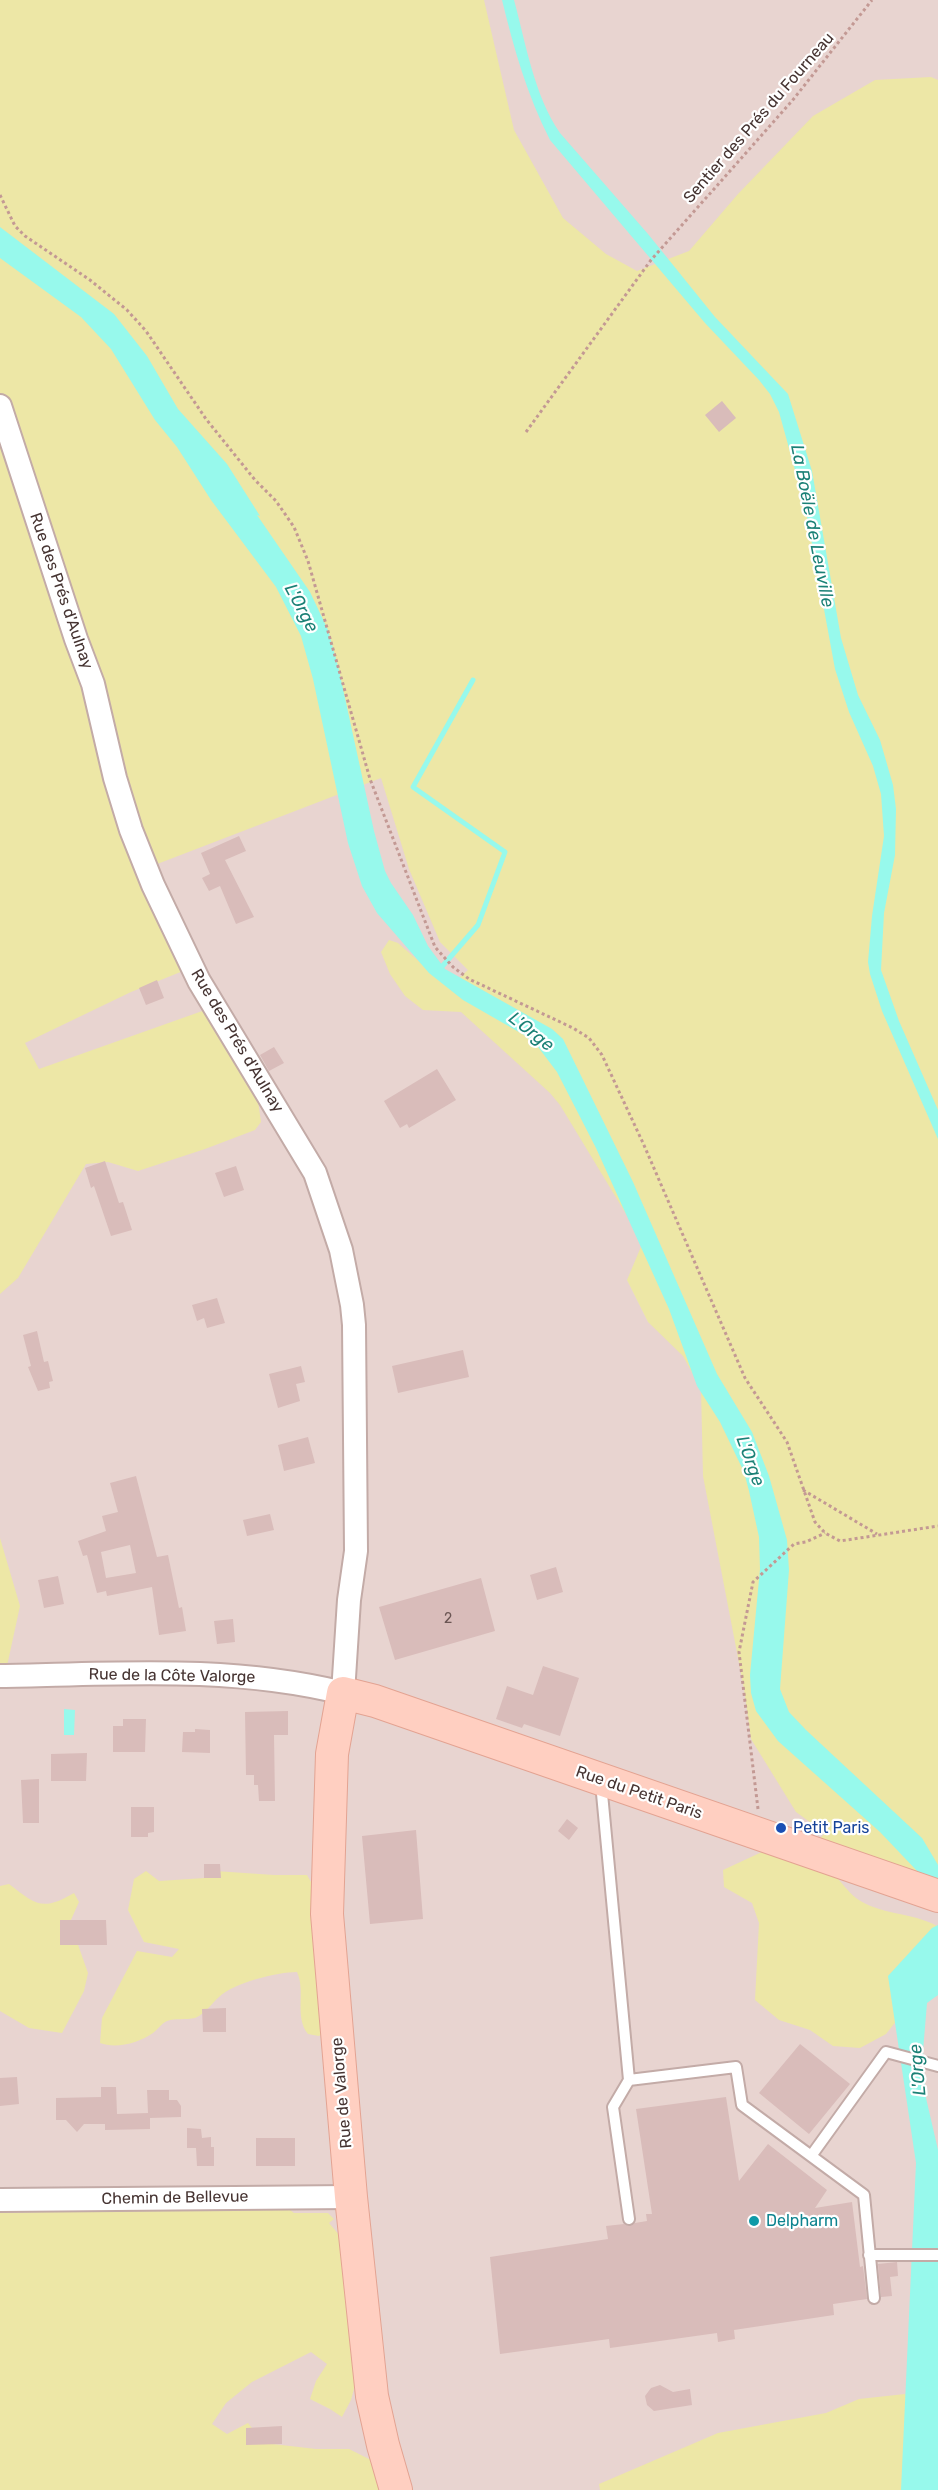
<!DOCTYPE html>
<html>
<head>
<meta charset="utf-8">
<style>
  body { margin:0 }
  canvas { display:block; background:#f4e5e3 }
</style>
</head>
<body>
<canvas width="938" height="2490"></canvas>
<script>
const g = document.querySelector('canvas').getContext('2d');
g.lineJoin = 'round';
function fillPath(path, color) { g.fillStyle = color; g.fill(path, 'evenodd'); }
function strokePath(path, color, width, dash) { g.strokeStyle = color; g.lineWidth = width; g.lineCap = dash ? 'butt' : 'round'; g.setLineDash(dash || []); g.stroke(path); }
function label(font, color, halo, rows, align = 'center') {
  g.font = font + ' Rubik,sans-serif'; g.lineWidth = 4.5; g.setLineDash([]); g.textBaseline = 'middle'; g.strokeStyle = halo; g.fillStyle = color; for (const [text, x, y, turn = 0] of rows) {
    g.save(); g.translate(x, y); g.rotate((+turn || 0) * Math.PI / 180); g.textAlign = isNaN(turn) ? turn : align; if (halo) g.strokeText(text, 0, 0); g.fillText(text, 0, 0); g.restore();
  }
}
fillPath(new Path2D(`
  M0,0H938V2490H0Z`), '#e8d4d0');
fillPath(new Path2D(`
  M0,0H484L514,130L563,218L606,254L637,271L689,251L738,194L813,116L875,80L931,77L938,80V1885L833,1874C841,1881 848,1892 856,1898C879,1915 912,1912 937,1926L905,2010L886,2034L860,2048L833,2046L810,2030L779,2020L755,2000L759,1923L752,1903L724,1887L723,1870L777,1845L812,1847L825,1833L796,1812L751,1739L744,1689L703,1476L701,1389L683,1356L648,1322L627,1280L643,1242L560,1105L550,1093L461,1012L423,1010L405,996L390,974L381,952L389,940L398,943L438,978L458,979L468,970L440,942L409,869L381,778L139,871L188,969L131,992L25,1043L39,1069L208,1009L256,1087L261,1122L255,1130L205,1149L138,1171L108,1162L86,1164L18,1278L0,1294Z
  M0,1538L20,1606L7,1666H0Z
  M146,1871L159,1881L205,1878L215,1871L274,1875H307L315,1889L325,2031L319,2036L308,2034C294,2017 306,1991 297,1972C277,1972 233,1983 219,1997C211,2004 205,2014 195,2018C186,2020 175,2018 167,2021C162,2023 157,2030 153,2033C139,2043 116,2049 100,2043L102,2018L137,1951L172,1957L179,1949L144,1942L128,1910L134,1879Z
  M9,1884C35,1904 42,1912 74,1893L79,1902L70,1922L88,1973L84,1991L62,2033L29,2028L0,2011V1886Z
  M285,2206L294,2213H328L334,2219L329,2223L341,2237L358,2374L351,2400L342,2417L330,2409L310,2399L316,2381L327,2364L311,2352L252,2382L226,2403L212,2424L227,2434L248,2423L264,2443L316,2449H349L375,2462L385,2490H0V2213Z
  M905,2394L915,2406L918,2490H600L599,2484L718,2433L826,2413L859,2399Z`), '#ede7a6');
fillPath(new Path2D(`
  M502,0H514C526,44 534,95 560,133L648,234L715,317L788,394L812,471L841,638L858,695L880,740L893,785L896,809L895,855L884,913L881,970L899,1021L938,1110V1139L882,1011L870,974L868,962L872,916L884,836L881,794L873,766L849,712L835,669L805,506L779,412L770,394L759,380L705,323L550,140C527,95 514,49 502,0Z
  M0,227L114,314L147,356L178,409L227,464L260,516L257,515L310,592L328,630L338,666L374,831L385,871L391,883L413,915L428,946L445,969L552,1029L563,1039L633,1182L717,1374L752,1432L769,1476L787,1540L789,1570L780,1689L789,1712L806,1730L922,1838L938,1865V1893L880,1832L778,1741L756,1711L751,1693L750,1675L760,1569L759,1537L749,1491L744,1472L720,1422L697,1386L669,1309L596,1148L557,1072L538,1047L524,1035L463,1000L429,973L377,913L362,886L348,843L313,679L301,636L276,587L211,500L177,447L155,420L111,349L81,317L0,258Z
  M64,1709L75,1710L74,1735H64Z
  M938,1925V1995L927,2003L923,2051L926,2098L938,2150V2490H901L916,2163L888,1976L932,1928Z`), '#97f9ec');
strokePath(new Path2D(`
  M440,969L478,925L505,852L413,787L473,680`), '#97f9ec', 5);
fillPath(new Path2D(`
  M722,401L736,418L719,432L705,415Z
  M239,836L246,851L225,860L254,917L236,924L220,886L209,891L202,878L210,874L201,853Z
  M157,980L164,998L146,1005L139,988Z
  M274,1047L284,1063L269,1071L260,1055Z
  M437,1069L456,1100L409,1128L407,1124L400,1128L384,1101Z
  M105,1161L119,1203L123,1202L132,1230L111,1236L94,1186L91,1188L85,1168Z
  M236,1166L244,1190L224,1197L215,1173Z
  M217,1298L225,1323L207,1328L204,1318L197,1321L192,1305Z
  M37,1331L44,1362L48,1361L53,1381L49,1382L50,1388L38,1391L28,1367L31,1366L23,1335Z
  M463,1350L469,1377L398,1393L392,1366Z
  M301,1366L305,1382L296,1384L300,1401L278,1408L269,1374Z
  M308,1437L315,1463L284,1471L278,1445Z
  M136,1476L157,1557L168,1555L179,1608L182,1607L186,1631L159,1635L152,1587L107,1596L106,1591L97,1593L87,1555L83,1556L78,1541L106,1531L102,1516L118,1512L110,1483ZM130,1545L136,1573L106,1578L101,1552Z
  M270,1514L274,1530L247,1536L243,1520Z
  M556,1567L563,1592L537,1600L530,1575Z
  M58,1576L64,1604L44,1608L38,1580Z
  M481,1578L495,1631L395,1660L379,1607Z
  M233,1619L235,1642L217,1644L214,1621Z
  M543,1666L579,1678L560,1736L524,1724L522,1728L496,1719L507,1686L533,1695Z
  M288,1711V1735H274L275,1801H259L258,1785H254V1775H246L245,1712Z
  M123,1719H146L145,1752H113V1726H123Z
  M195,1729L210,1730V1753L182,1752L183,1732H195Z
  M87,1753L86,1781H51V1754Z
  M39,1779V1823H23L21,1780Z
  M131,1807H154V1832L148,1833V1837H131Z
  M567,1819L578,1828L569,1840L558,1831Z
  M416,1830L423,1919L370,1924L362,1836Z
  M204,1864H220L221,1878H204Z
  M60,1920H106L107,1945H60Z
  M226,2008V2032H203L202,2009Z
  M800,2044L850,2084L809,2134L759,2093Z
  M17,2077L19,2104L0,2106V2078Z
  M101,2087H116L117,2114L148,2113L147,2090H169V2100H177L181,2106V2117L150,2118V2129L105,2130V2124H84L77,2132L66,2120H56V2098L101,2097Z
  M726,2097L739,2181L768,2144L827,2190L815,2208L852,2202L860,2267L863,2266L867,2299L833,2304L834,2315L734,2330L735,2339L718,2342L717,2333L610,2348L609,2339L500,2354L490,2257L608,2239L606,2226L624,2224L629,2226L635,2223L647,2221L646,2214H652L636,2109Z
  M187,2128L201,2129L202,2138L211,2137V2147H214V2166H197L196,2148H187Z
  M256,2138H295V2166H256Z
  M897,2262L898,2276L890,2277L892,2296L881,2297L878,2264Z
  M660,2385L673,2392L690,2389L692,2405L654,2411L647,2405L645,2396L651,2388Z
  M282,2426V2444L246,2445V2428Z`), '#d9bcba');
const lane = new Path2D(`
  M601,1783L629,2080L736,2067L742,2105L864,2195L874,2298
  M811,2156L886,2052L938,2066
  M629,2219L613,2107L629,2080
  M869,2255H938`);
const street = new Path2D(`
  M0,406L76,639L93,684L115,778L131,830L153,885L199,981L315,1173L341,1250L352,1305L354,1325L356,1551L349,1600L343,1693C230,1665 116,1674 0,1676
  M0,2200L351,2197`);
const secondary = new Path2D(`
  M396,2490L383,2445L372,2396L351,2197L327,1914L332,1754L343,1693L375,1701L938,1896`);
strokePath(lane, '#c3aba7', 14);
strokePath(street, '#c3aba7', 26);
strokePath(secondary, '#e3a392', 34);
strokePath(new Path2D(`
  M0,195L15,226L25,236L90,280L127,310L146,331L206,419L255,480L276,501L294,527L308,561L370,779L435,947L453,967L469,979L573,1028L589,1038L602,1055L643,1143L745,1378L787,1442L815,1522L825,1533L840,1541L938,1526
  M526,432L651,260L792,101L872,0
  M803,1490L877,1534
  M758,1809L739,1652L753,1582L794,1544L806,1542L825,1533`), '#c39994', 3, [3, 3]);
strokePath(lane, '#fff', 10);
strokePath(street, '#fff', 22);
strokePath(secondary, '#ffcfc1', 32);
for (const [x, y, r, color] of [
  [781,1828,6,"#1a4fb4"],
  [754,2221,6,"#0f9aa8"]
]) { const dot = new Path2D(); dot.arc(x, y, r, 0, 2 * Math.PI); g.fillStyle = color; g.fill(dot); strokePath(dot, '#fff', 2); }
label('14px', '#6b5654', null, [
  ["2",448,1619]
]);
label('16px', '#463432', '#fff', [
  ["Sentier des Prés du Fourneau",759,118,-49],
  ["Rue des Prés d'Aulnay",61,591,71],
  ["Rue des Prés d'Aulnay",237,1041,59],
  ["Rue de la Côte Valorge",172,1676,1],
  ["Rue du Petit Paris",639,1793,19],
  ["Rue de Valorge",342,2093,-95],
  ["Chemin de Bellevue",175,2198,-1]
]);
label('16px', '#164399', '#fff', [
  ["Petit Paris",793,1828]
], 'left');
label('16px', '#0d838f', '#fff', [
  ["Delpharm",766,2221]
], 'left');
label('italic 18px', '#1b8176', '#fff', [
  ["La Boële de Leuville",812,526,79],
  ["L'Orge",301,608,62],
  ["L'Orge",531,1032,38],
  ["L'Orge",750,1461,70],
  ["L'Orge",918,2070,-95]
]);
</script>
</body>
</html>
